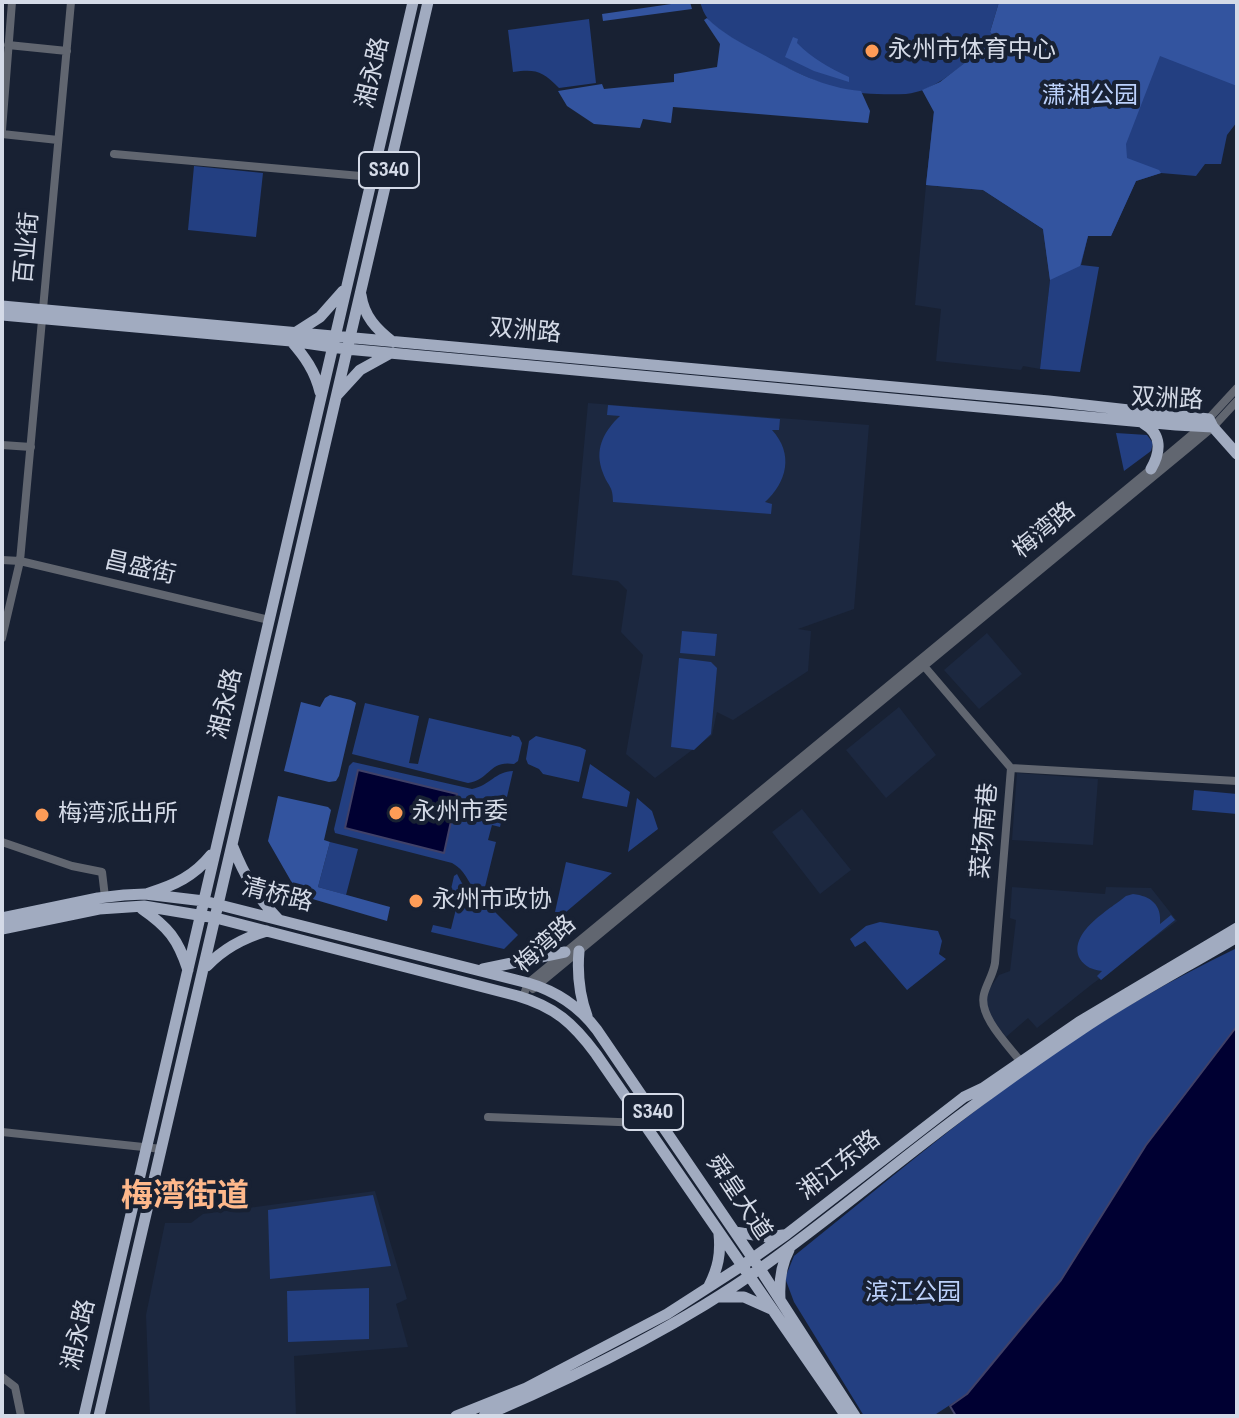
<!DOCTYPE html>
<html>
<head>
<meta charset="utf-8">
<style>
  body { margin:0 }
  #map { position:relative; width:1239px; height:1418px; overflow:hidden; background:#182133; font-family:"Sofia Sans Condensed",sans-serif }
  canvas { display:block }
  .frame { position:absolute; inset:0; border:4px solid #d4dae7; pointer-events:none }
</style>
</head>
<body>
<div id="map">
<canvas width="1239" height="1418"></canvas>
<div class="frame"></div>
</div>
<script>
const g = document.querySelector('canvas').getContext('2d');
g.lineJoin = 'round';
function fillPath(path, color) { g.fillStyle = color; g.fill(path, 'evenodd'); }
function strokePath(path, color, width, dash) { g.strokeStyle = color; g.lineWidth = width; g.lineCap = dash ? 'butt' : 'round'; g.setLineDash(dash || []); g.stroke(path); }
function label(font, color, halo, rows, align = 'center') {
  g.font = font + ' "Sofia Sans Condensed","Noto Sans SC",sans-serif'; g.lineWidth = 8; g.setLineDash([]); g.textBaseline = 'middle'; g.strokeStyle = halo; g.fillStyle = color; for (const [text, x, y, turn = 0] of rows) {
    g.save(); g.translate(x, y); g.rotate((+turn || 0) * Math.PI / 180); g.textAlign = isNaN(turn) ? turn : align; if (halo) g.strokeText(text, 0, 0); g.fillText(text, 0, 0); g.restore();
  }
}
fillPath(new Path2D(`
  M926,185L983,190L1043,229L1050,280L1040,369L1023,366L1021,370L936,361L941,309L915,305Z
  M588,403L869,425L854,609L798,629L811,631L808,671L733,720L717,712L712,735L655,778L626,754L643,655L621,632L627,590L618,581L572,575Z
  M987,633L1022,674L979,709L944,670Z
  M899,707L936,755L886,798L846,750Z
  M1017,773L1098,779L1093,845L1012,840Z
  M802,809L851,870L820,894L772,832Z
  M1012,887L1105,894L1106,887L1151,888L1177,921L1091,985L1037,1028L1028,1018L1006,1037L987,1012L985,1001L988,991L999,975L1010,971L1016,920L1010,918Z
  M375,1191L407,1299L396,1304L408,1347L294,1356L296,1416H150L146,1315L165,1223H191L203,1214Z`), '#1c2840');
fillPath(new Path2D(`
  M700,2H999L990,32L996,38L983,58L975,55C954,71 934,91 906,94C885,95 858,94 838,89C811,81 724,40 708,19C704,14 702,8 700,2Z
  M1237,2V122L1227,135L1221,164H1205L1196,176L1161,173L1136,181L1111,236H1088L1081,265L1099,267L1080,372L1040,369L1050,280L1043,229L983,190L926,185L935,101Z
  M589,19L596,83L559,88C542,71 536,69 513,72L508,30Z
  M194,166L263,173L256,237L188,230Z
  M608,405L780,419L779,430H772C794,454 787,482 765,502L772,504L771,514L613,502C613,485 608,487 603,473C594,450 603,432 620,416L607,415Z
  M1116,433L1147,435L1153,443L1151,451L1124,471Z
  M682,631L717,634L715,656L680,653Z
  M679,658L711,662L717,668L711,734L694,750L671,747Z
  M365,703L419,716L409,763L418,764L429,718L511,737L512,735L519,737L522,743L518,761L514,764C489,760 491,779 468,783L352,754Z
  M536,736L580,747L586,750L579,782L543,774L539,769L528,764L526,759L529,741Z
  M353,762L472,789C489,786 496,771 513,771L500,827L492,825L488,840L496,842L483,895C467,888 470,873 452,863L335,833L334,829L349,766Z
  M590,764L630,792L627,807L582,798Z
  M1194,790L1237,794V814L1192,810Z
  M637,798L652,811L658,829L628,852Z
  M330,842L358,849L346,895L318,887Z
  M566,862L612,873L566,912H555Z
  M457,874L470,898L492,909L518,935L504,949L431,932L433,925L451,929L458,901L449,898L454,876Z
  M1133,894C1151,896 1162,905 1160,924L1171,915L1175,920L1101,980L1097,976L1102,971C1093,970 1085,967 1080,959C1067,933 1109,910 1126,896Z
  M880,922L938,931L942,941L939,954L946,959L907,990L865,941L855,947L850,939L866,926Z
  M1237,948V1026L1146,1145L1061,1280L967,1394L933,1416H864L794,1302L785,1278L794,1256C879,1188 963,1116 1053,1054C1111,1014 1173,979 1237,948Z
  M373,1195L391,1266L270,1279L268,1210Z
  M369,1288V1339L288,1342L287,1291Z`), '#233f81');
fillPath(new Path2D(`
  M685,2H690L692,9L603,21L602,14Z
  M999,2H1237V86L1160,56L1126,144L1127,158L1159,170L1161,173L1136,181L1111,236H1088L1080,266L1050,280L1043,229L983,190L926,185L934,112L922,90L940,82L975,55L983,57L996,39L990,32Z
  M707,18C722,33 741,43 760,53C793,71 824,88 861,91L870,111L868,123L673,107L671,123L643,119L640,128L594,124L567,106L558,91L602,84L604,89L674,82V74L717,67L720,44L704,20Z
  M793,37L798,39L797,43C812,58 829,68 849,77V82L814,71L785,57Z
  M330,695L351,700L356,703L339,776L336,781L329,782L284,771L301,702L320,707L325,698Z
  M278,796L328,807L331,810L324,840L330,842L318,887L390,907L387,921L299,895L268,841Z`), '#33549f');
const water = new Path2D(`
  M358,770L457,794L444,853L345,828Z
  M1237,1026V1416H956L950,1406L967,1394L1061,1280L1146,1145Z`);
fillPath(water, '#000032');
strokePath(water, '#404168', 2);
strokePath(new Path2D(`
  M8,45L67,51
  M2,130L12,2
  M2,134L58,140
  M114,154L372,177
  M2,445L31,447
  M2,560L20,561L269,620
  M2,638L20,561L71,2
  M924,666L1011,768
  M2,842L72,866L102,872L105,897
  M533,989L1188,448L1213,427L1237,401
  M523,997L528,983L1151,469L1201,427L1237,388
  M1021,1062C1008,1045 978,1016 984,994C987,983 993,975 995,963L1011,768L1237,781
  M488,1117L644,1123
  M2,1132L162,1149
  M2,1377L15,1387L21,1416`), '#616670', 8);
strokePath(new Path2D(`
  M361,295C364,316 376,329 393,342
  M2,306L1049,401L1209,419L1213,427L1237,454
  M2,315L291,341L346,349L1176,425L1213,427
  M295,333L320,317L343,291
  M291,341C305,357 315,371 320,392
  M338,394L360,370L389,354
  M1144,424C1162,434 1161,452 1151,469
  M233,847C244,875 257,897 279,920
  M149,893C175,885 194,876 211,855
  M142,909C168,927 178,939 188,970
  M2,918L98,898L124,895L145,894L204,901L528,983C556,991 579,1006 597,1030L760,1269L855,1416
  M2,929L99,909L144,906L216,918L518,996C555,1007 573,1023 596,1054L846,1416
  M579,951C577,974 579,994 587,1016
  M207,966C224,948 243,938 267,931
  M483,969L565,952
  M735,1232L767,1237L783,1235
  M709,1286C718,1268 721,1254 719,1234
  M719,1297H744L771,1309
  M780,1299C779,1281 781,1265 789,1250
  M84,1416C197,945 303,473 413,2
  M99,1416L428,2
  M456,1416L526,1388L667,1314L743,1265L787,1234L964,1097L983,1088L1079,1022L1237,928
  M484,1416C580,1375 676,1328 761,1268C840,1212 913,1148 992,1092C1021,1071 1051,1050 1081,1030C1131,996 1185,968 1237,937`), '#a1abc0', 11);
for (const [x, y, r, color] of [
  [872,51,8,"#fe9c57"],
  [396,813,8,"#fe9c57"],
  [42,815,8,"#fe9c57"],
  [416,901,8,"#fe9c57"]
]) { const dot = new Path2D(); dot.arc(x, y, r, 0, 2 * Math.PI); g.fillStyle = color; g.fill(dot); strokePath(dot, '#182133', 3); }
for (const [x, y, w] of [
  [389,170,60],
  [653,1112,60]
]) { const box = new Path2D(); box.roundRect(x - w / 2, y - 18, w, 36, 6); g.fillStyle = '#182133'; g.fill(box); strokePath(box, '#d4dae7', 2); }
label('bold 22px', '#d4dae7', null, [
  ["S340",389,170],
  ["S340",653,1112]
]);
label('24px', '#d4dae7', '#182133', [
  ["永州市体育中心",888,51],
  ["永州市委",412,813],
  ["梅湾派出所",58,815],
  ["永州市政协",432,901]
], 'left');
label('24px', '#d4dae7', '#182133', [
  ["湘永路",374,73,-77],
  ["百业街",28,248,-85],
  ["双洲路",525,332,5],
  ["双洲路",1167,400,3],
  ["梅湾路",1045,531,-40],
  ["昌盛街",140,569,13],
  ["湘永路",227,704,-77],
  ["菜场南巷",986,831,-85],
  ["清桥路",277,896,14],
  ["梅湾路",546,945,-42],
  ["湘江东路",840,1166,-38],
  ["舜皇大道",738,1198,56],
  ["湘永路",80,1335,-77]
]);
label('24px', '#bcd1fb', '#182133', [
  ["潇湘公园",1090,97],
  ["滨江公园",913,1294]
]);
label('bold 32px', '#feb88b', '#182133', [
  ["梅湾街道",185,1198]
]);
</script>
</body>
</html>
